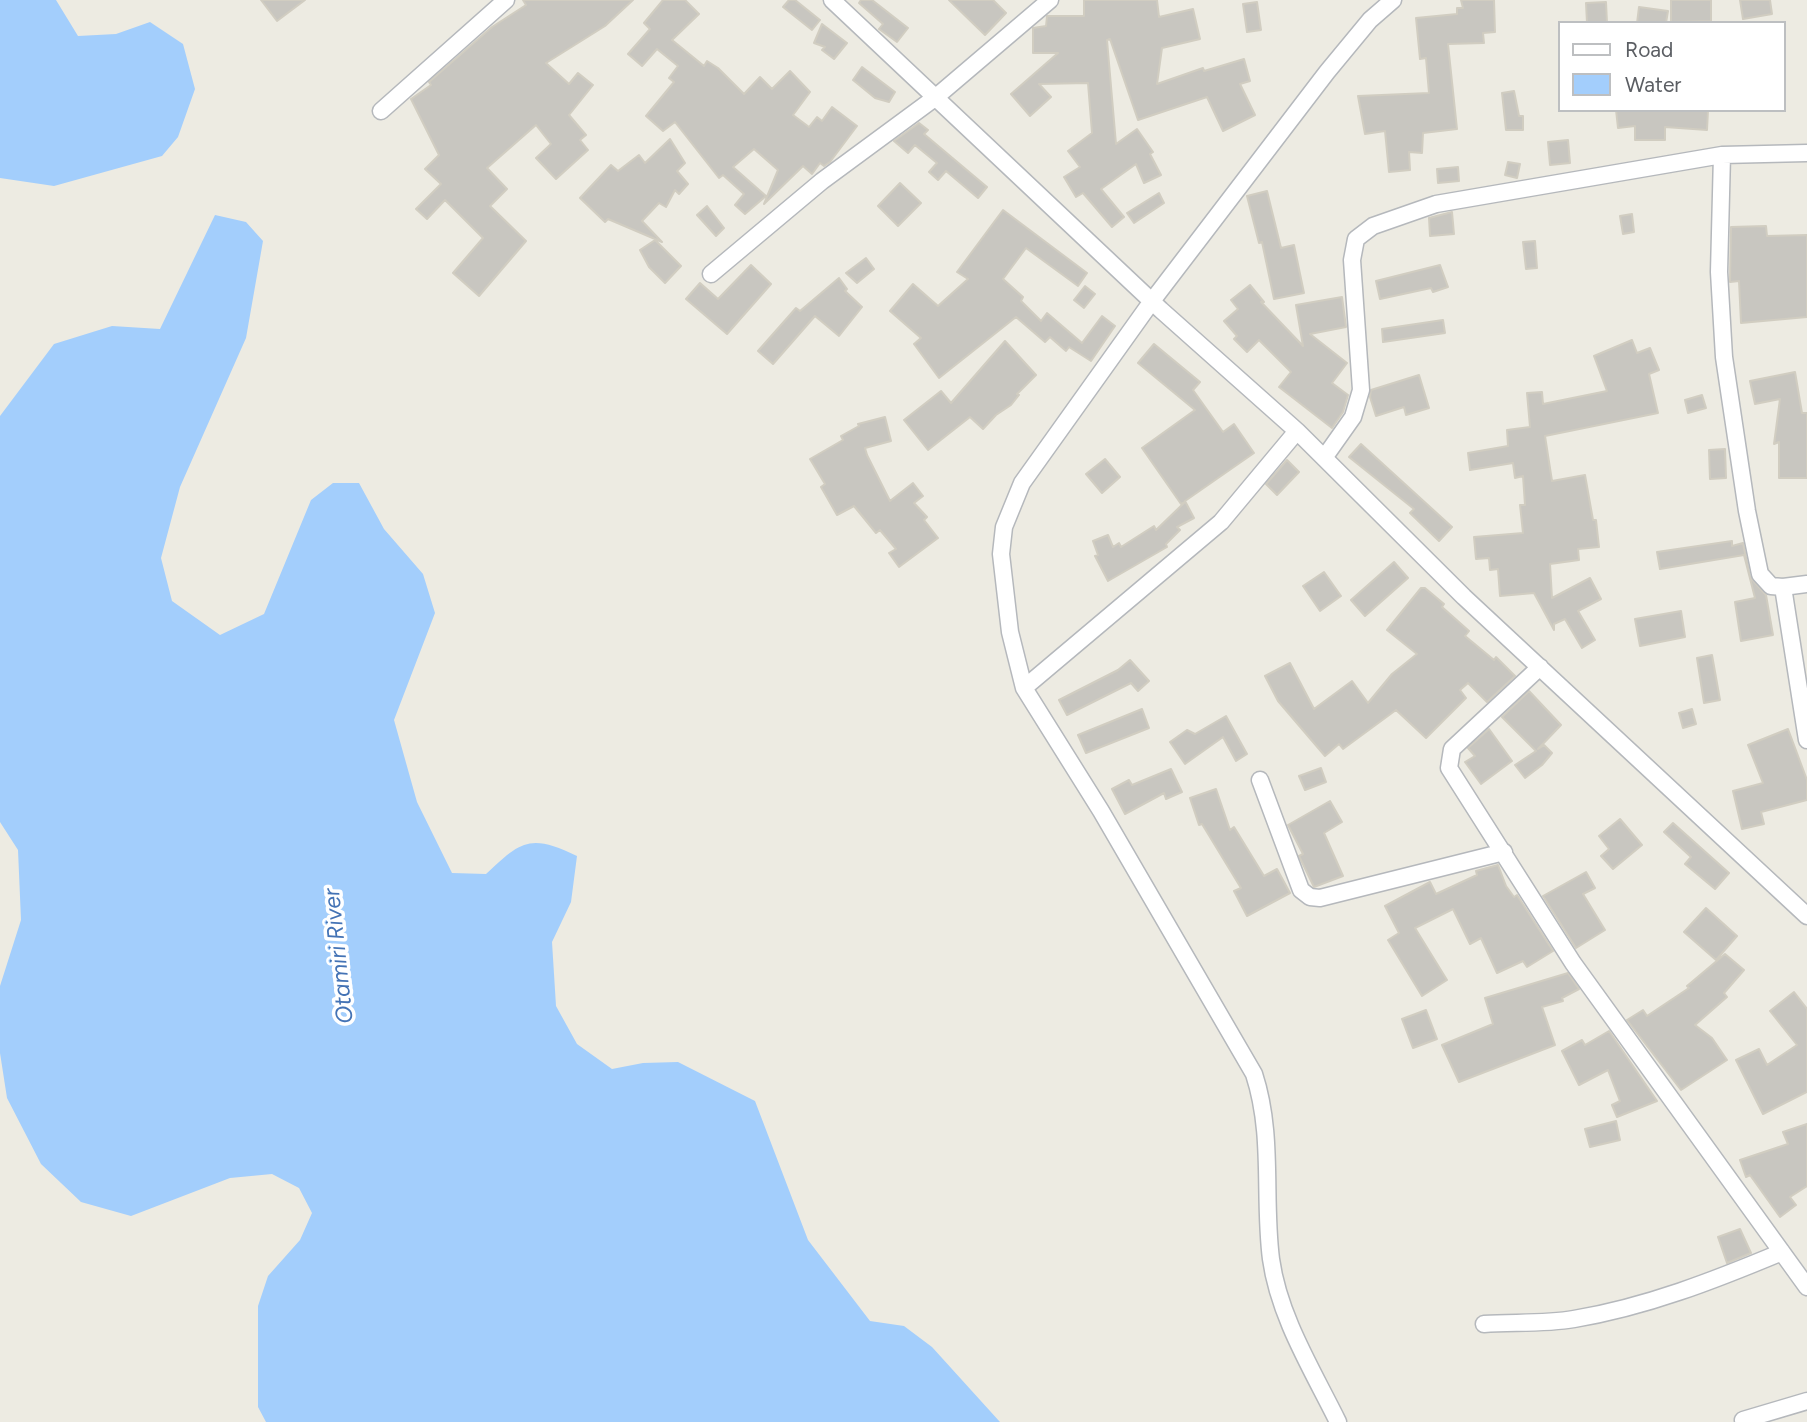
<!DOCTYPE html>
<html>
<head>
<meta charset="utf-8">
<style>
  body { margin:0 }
  #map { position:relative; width:1807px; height:1422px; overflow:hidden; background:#edebe2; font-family:Figtree,sans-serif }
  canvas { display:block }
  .legend { position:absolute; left:1558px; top:21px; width:228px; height:91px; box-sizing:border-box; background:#fff; border:2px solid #bdbfc1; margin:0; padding:9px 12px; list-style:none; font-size:21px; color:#5b5e63 }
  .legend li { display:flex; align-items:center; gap:14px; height:35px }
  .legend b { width:35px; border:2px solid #bdbfc1 }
</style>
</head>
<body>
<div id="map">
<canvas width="1807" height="1422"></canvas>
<ul class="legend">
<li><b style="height:9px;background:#fff"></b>Road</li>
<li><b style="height:19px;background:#a3cefc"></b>Water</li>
</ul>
</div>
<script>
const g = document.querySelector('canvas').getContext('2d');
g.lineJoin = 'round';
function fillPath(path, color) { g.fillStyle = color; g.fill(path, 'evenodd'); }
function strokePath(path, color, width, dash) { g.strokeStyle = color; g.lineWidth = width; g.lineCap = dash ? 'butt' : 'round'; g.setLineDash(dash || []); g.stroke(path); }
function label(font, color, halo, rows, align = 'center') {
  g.font = font + ' Figtree,sans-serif'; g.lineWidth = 7; g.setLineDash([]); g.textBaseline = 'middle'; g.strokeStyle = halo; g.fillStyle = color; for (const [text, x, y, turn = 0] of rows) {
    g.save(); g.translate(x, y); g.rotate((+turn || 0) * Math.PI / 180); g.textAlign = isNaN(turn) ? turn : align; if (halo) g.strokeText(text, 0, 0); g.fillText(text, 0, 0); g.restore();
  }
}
fillPath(new Path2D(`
  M0,0H56L78,36L116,34L150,22L183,44L195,89L178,137L162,156L54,186L0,178Z
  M215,215L246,222L263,241L246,338L180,487L161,558L172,601L220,635L264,614L311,500L333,483H359L384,529L423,574L435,613L394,720L417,802L452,873L486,874C521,841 530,833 577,856L571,902L552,942L556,1006L577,1044L612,1069L643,1063L678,1062L755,1101L808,1240L870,1321L904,1326L932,1347L1000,1422H266L258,1407V1306L268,1276L300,1240L312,1213L299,1188L272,1174L230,1178L131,1216L81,1202L41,1164L7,1098L0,1053V986L21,920L18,850L0,822V416L54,344L112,326L160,329Z`), '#a3cefc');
const building = new Path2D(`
  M261,0H305L277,21Z
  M523,0H633L605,26L546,63L569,84L578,73L593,85L569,115L586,135L580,140L588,150L556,179L536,158L551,144L536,125L487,168L507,189L490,206L526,241L479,296L453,273L483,238L445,200L427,219L416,209L441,184L425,169L439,155L411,99L431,85L429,82L492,27L526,5Z
  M663,0H685L699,14L672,40L704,66L707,61L718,68L744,94L760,77L772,89L790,71L810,92L793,115L809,127L817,117L822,121L832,107L857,126L830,162L824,166L820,163L812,174L803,166L764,204L778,170L754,149L733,167L766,196L745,214L735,205L744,194L723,175L719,178L675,122L663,131L646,116L674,82L669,78L678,66L657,49L642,66L628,54L650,29L644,23Z
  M789,0H795L820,20L812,30L783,7Z
  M861,0H872L908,28L897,42L879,29L883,24L859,3Z
  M949,0H993L1006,13L985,35Z
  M1084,0H1157L1159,17L1193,9L1200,39L1162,48L1157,84L1203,68L1204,71L1244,59L1250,81L1240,84L1255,115L1223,131L1207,97L1138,120L1110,39L1107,40L1116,144L1137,129L1153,152L1150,154L1161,175L1144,183L1136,164L1101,189L1124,217L1112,227L1083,193L1076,197L1064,177L1080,167L1068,151L1092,133L1088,83L1039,84L1051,97L1030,116L1011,94L1058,53H1033V28L1046,26L1047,16H1084Z
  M1461,0H1494L1495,32L1483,33L1484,43L1448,44L1457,129L1423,133L1422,153L1409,152L1410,170L1389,172L1385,131L1365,134L1358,96L1429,93L1426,58L1420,59L1416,18L1457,14V8H1463Z
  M1671,0H1711V21L1671,22Z
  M1740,0H1770L1772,14L1743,19Z
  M1257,2L1261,30L1247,32L1243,4Z
  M1606,2L1607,23H1587L1586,3Z
  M1639,7L1668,11L1666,23H1637Z
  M822,24L847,43L834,59L822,50L825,47L814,43Z
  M862,67L895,92L889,102L875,98L853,80Z
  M1514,91L1519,116H1523V130H1506L1502,93Z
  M1616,110H1708L1707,130L1665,127V140H1635V126L1618,128Z
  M919,123L928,130L924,134L987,187L978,198L946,171L938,180L929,172L937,163L915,145L908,153L894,141Z
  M670,139L685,163L677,171L688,184L679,194L675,190L666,207L659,203L642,221L662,242L608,219L605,222L580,198L611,165L618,171L639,155L645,163Z
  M1568,140L1570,163L1550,165L1548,142Z
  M1508,162L1520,164L1517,178L1505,175Z
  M1458,167L1459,181L1438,183L1437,169Z
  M900,183L921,203L898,226L878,206Z
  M1267,191L1281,248L1294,245L1304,293L1274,299L1262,242L1259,243L1247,196Z
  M1159,193L1164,203L1134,223L1127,213Z
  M707,206L724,228L716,236L697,215Z
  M1003,210L1087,273L1078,286L1026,248L1003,279L1023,297L1021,301L1041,321L1047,313L1082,343L1102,316L1115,326L1091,361L1069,347L1066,351L1050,337L1045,342L1016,317L939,378L914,344L921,338L890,311L913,284L938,306L968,279L957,272Z
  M1452,212L1454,234L1430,236L1429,218Z
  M1632,214L1634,232L1623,234L1620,216Z
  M1766,226L1767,236L1807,235V317L1741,323L1739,281L1730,282L1731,227Z
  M655,240L681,266L665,283L649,267L640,250Z
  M1535,241L1537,268L1526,269L1523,242Z
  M866,258L874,269L857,283L846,273Z
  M751,265L771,284L727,334L686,299L700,283L718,299Z
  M1440,265L1448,287L1433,292L1431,288L1380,299L1376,281Z
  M839,278L847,289L845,291L862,307L839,336L815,316L773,364L758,351L796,308L800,311Z
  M1250,285L1264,302H1261L1303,346L1296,305L1342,297L1346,327L1310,334L1347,363L1332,383L1348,395L1343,412L1332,428L1279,387L1291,372L1259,340L1247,352L1234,339L1237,336L1224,321L1238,309L1231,300Z
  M1085,286L1095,294L1084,308L1074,300Z
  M1443,320L1445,333L1383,342L1382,329Z
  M1632,340L1637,353L1650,348L1659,370L1649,374L1658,413L1545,436L1552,481L1585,475L1593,520H1596L1599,547L1578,549L1579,560L1550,564L1552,598L1590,578L1601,599L1578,611L1595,640L1582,648L1565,619L1554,624V630L1534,593L1500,596L1498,569L1490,570L1489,558L1476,559L1474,537L1523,533L1520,505H1525L1523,476L1515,478L1513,463L1470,470L1468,453L1508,446L1507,430L1530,427L1527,393L1542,392L1543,404L1607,391L1594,356Z
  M1005,341L1036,375L1017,394L1019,395L1011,405L996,415L983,429L970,417L928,450L904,420L941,391L951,403Z
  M1154,344L1200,382L1193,390L1223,432L1234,424L1254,453L1185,501L1194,518L1177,527L1180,530L1166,544L1167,547L1108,581L1095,556L1098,555L1093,541L1108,535L1113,547L1119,543L1121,547L1154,526L1156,530L1185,502L1181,504L1142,448L1195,410L1138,363Z
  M1795,372L1802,413H1807V478H1779V442L1774,444L1780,399L1755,404L1750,381Z
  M1419,375L1429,408L1406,415L1404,407L1376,416L1370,397L1371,390Z
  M1702,395L1706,408L1688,413L1685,400Z
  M885,417L891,441L865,448L867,455L890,501L913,483L923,496L914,503L927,517L924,520L938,538L899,567L889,553L896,549L880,530L876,533L854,506L837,515L821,487L825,484L810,459L843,440L841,436L859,426L858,424Z
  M1361,444L1452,527L1439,541L1410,513L1414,509L1349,457Z
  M1725,449L1726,478L1710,479L1709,450Z
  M1105,459L1120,477L1102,493L1086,474Z
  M1287,460L1299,472L1277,495L1266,484Z
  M1732,541V546L1743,543L1750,577L1766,595L1773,635L1741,641L1735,602L1755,598L1744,555L1660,569L1657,552Z
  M1394,562L1408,578L1365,616L1351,600Z
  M1324,572L1341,596L1320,611L1303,586Z
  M1421,588H1425L1444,604L1442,607L1469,631L1465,636L1494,660L1496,657L1515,676L1487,702L1468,683L1460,690L1466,698L1426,738L1396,710L1343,749L1339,744L1325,756L1278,701L1265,676L1290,663L1314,709L1352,681L1368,703L1392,674L1417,654L1387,630Z
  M1681,611L1685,637L1640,646L1635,619Z
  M1712,655L1720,700L1704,703L1697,658Z
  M1130,660L1149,681L1138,691L1131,683L1067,715L1059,700L1118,670Z
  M1529,691L1561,725L1538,749L1544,745L1552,753L1542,765L1525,778L1515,765L1536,751L1502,717Z
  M1142,709L1149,728L1086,753L1078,735Z
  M1692,709L1696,724L1683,728L1679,713Z
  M1226,716L1247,754L1236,761L1223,737L1185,764L1170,742L1187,730L1195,734Z
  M1489,729L1512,761L1481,784L1465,762L1475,756L1468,748Z
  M1788,729L1807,780V800L1761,812L1764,824L1742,829L1733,791L1763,783L1748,745Z
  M1321,768L1326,782L1305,790L1299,776Z
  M1171,769L1182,792L1166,799L1164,793L1125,814L1112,789L1129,780L1132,785Z
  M1216,789L1230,830L1234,827L1264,876L1277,869L1290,893L1247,916L1234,891L1241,888L1202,824L1199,825L1190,798Z
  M1330,801L1342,822L1324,833L1343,876L1314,887L1299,856L1303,854L1288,825Z
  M1620,819L1642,845L1613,869L1601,856L1609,849L1599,836Z
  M1673,823L1729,873L1715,889L1685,864L1691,857L1664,832Z
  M1498,865L1506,886L1514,897L1517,895L1553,951L1527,967L1523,961L1497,973L1481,938L1470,944L1453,909L1415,928L1447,980L1422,996L1388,940L1399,933L1385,906L1430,882L1436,894L1477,875L1476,871Z
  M1586,872L1595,888L1583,894L1605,930L1576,948L1543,896Z
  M1706,908L1737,936L1716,960L1684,932Z
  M1725,954L1744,970L1724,993L1727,997L1695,1025L1712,1038L1727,1060L1681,1090L1627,1020L1643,1010L1647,1016L1689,988L1687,986Z
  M1568,973L1579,989L1562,998L1563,1001L1542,1007L1555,1045L1459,1082L1442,1045L1493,1024L1485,998Z
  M1794,992L1807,1009V1092L1763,1114L1736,1060L1759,1049L1767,1065L1797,1045L1770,1011Z
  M1426,1010L1437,1039L1413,1048L1402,1019Z
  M1609,1031L1657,1101L1617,1117L1612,1105L1620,1101L1608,1070L1579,1085L1562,1051L1582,1040L1585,1045Z
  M1616,1121L1620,1140L1590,1147L1585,1129Z
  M1807,1124V1186L1790,1197L1796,1205L1780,1217L1750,1175L1746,1177L1740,1160L1788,1144L1783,1132Z
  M1740,1229L1751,1253L1727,1263L1718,1237Z`);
fillPath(building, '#c8c6c0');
strokePath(building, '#d1cdc1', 2);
const minor = new Path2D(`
  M832,0L1161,310L1297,431L1464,597L1807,916
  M381,111L506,0
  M1722,155L1719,272L1724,357L1747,511L1760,574L1771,586L1783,587
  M711,274L822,181L936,97L1050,0
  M1324,458L1353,417L1361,390L1352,260L1356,239L1373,226L1436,204L1722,155L1807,153
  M1807,584L1783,587L1807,740
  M1540,667L1452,749L1449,768L1573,963L1807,1287
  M1024,688L1221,522L1297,431
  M1260,780L1301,890L1310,897L1320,898L1504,852
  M1484,1324C1513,1322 1545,1324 1574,1319C1646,1307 1715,1280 1782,1252
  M1743,1420L1807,1401
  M1338,1422C1313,1371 1279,1317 1271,1259C1263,1197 1274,1135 1254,1074L1101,811L1024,688L1010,632L1001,554L1004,527L1022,483L1152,301L1327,72L1370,20L1393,0`);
strokePath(minor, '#b5b8bc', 19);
strokePath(minor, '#fff', 16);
label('italic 23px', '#4473b5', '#fff', [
  ["Otamiri River",339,956,-96]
]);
</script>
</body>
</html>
